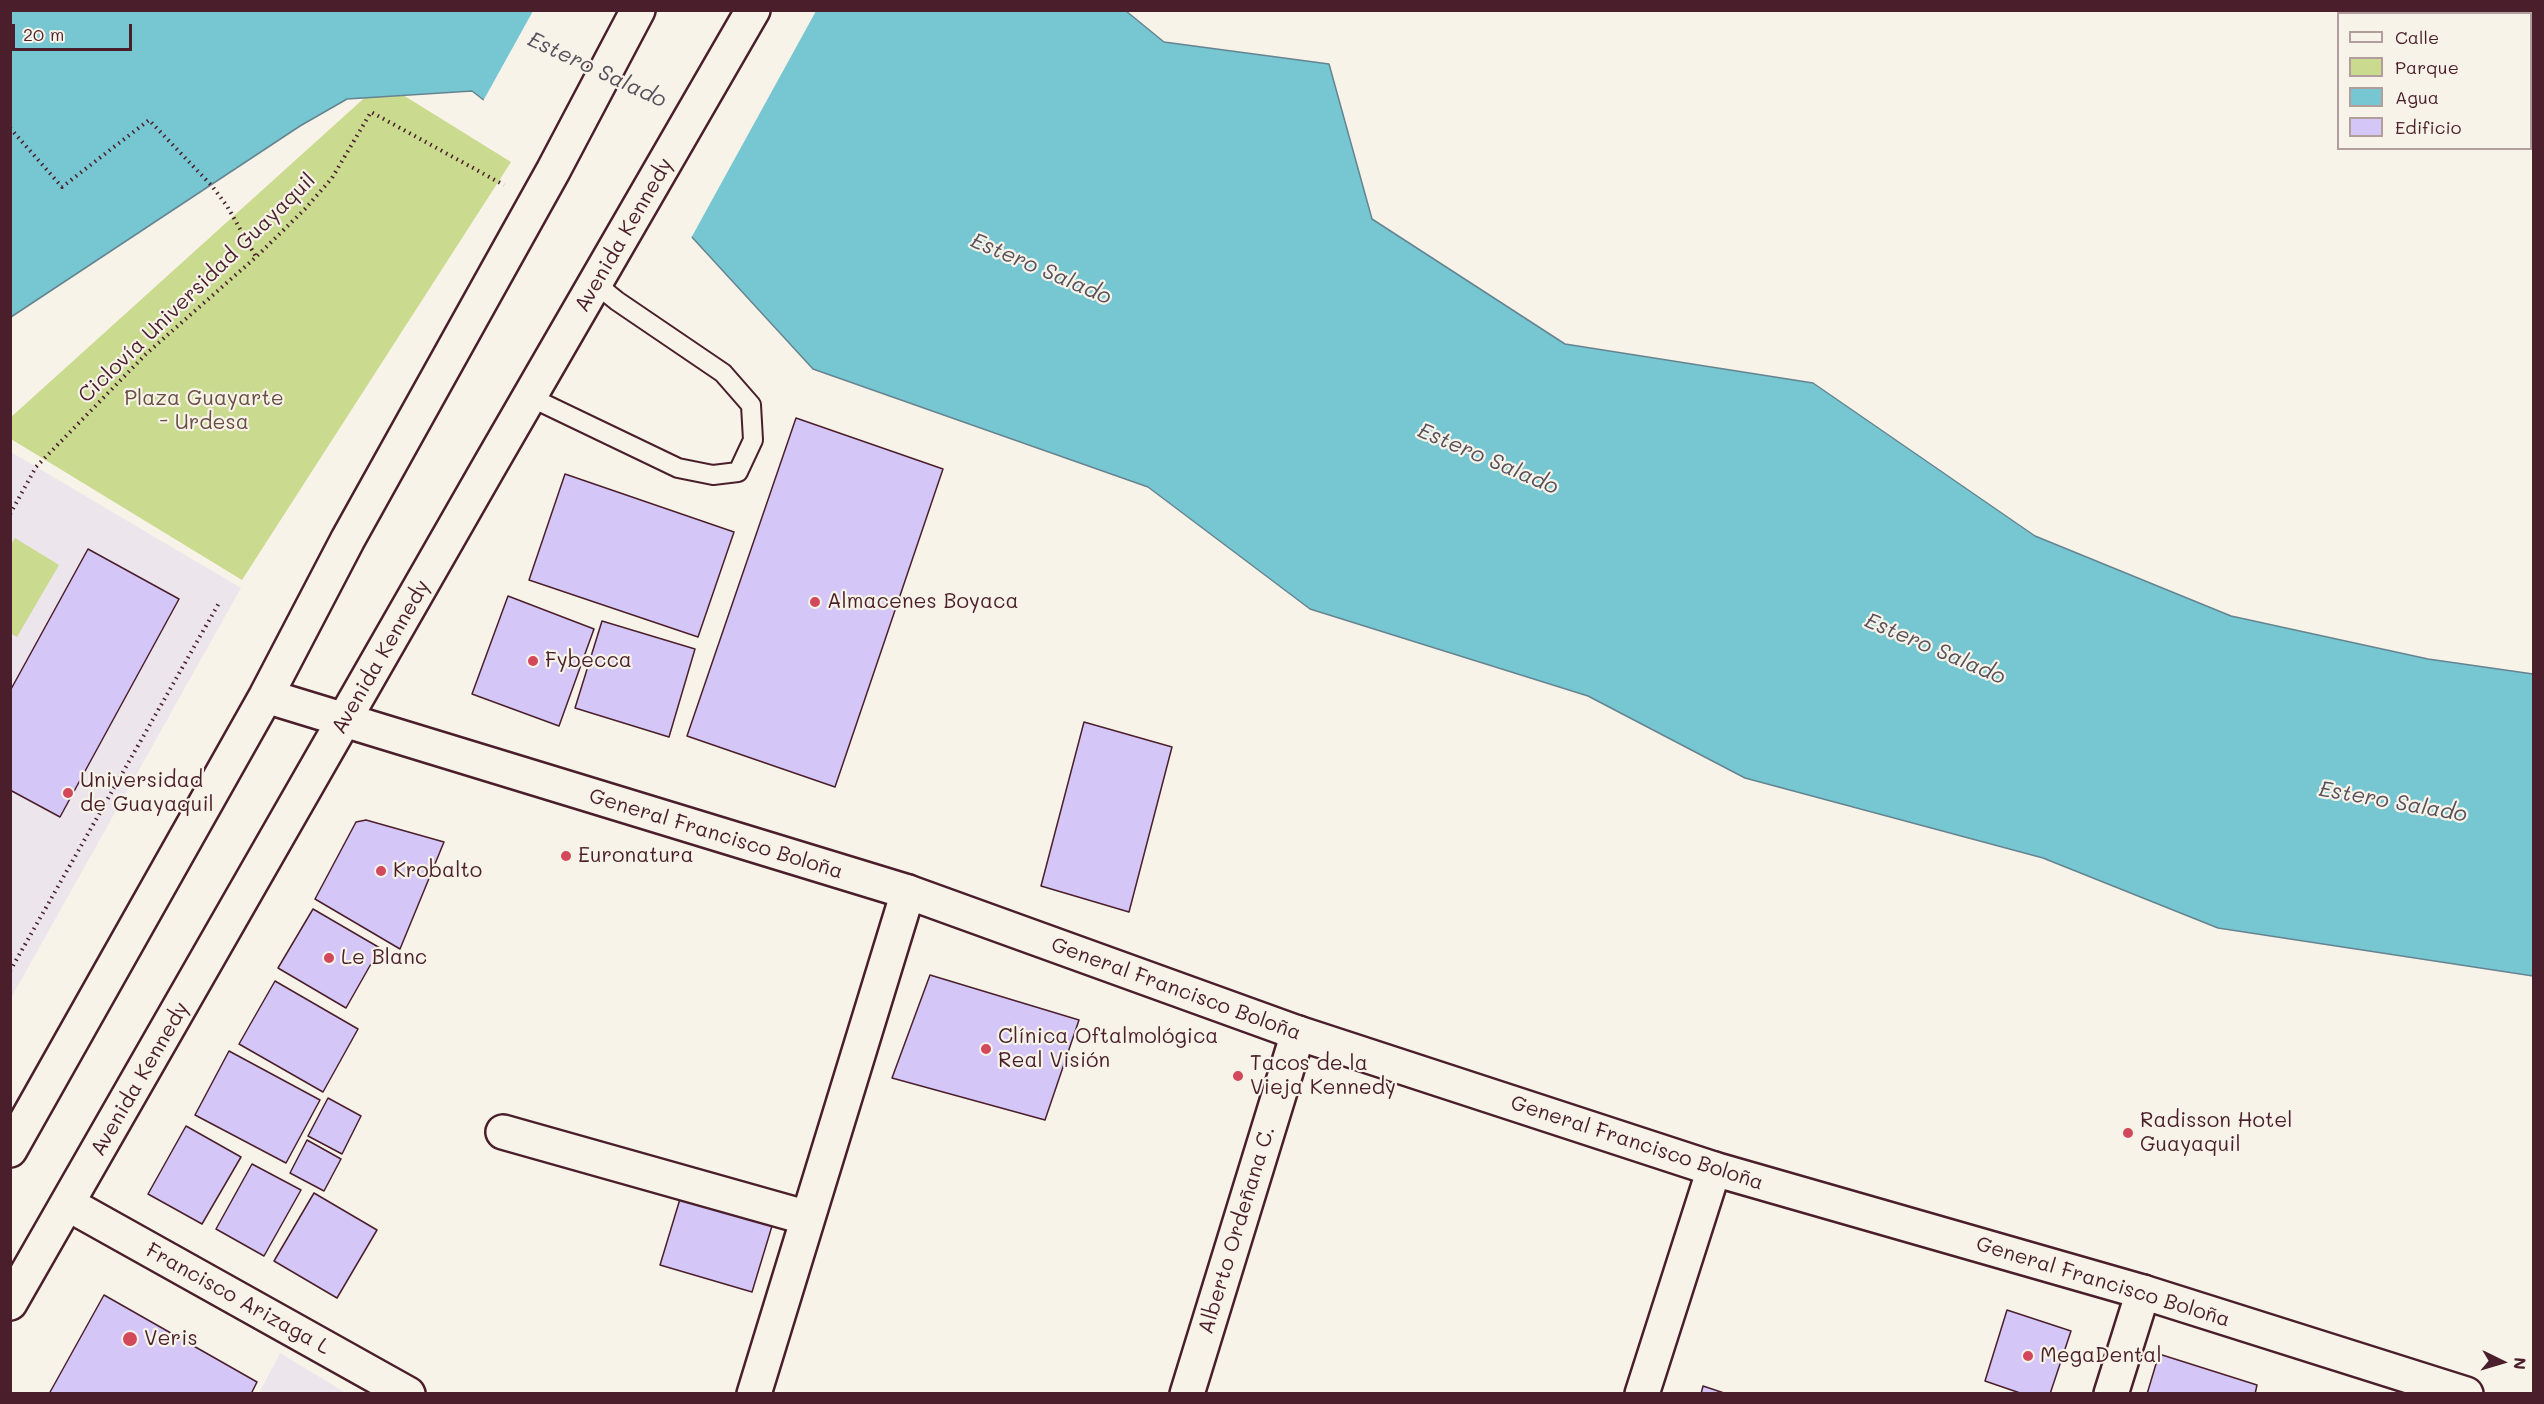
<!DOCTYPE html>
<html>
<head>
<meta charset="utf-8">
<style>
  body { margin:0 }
  #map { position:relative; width:2544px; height:1404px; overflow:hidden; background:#f7f3e8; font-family:Mali,sans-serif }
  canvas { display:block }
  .frame { position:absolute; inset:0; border:12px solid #4a1f2b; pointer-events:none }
  .legend { position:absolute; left:2337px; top:12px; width:195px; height:138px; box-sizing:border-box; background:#f7f3e8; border:2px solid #b29e9c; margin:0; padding:8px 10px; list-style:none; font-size:18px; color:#4a1f2b }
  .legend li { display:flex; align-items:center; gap:12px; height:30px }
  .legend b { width:30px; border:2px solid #b29e9c }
  .north { position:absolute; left:2472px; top:1332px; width:60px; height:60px; -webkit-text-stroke:4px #f7f3e8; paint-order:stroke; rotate:95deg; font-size:16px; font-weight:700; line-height:24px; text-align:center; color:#4a1f2b }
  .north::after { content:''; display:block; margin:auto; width:21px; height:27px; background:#4a1f2b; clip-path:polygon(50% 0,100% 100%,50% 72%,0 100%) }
  .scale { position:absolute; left:12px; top:24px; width:120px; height:27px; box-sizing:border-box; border:3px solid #4a1f2b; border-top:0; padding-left:8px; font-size:18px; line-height:21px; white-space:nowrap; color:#4a1f2b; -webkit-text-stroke:4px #f7f3e8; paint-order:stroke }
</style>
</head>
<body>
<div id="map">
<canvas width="2544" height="1404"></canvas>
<div class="frame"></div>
<ul class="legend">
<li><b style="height:8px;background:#f7f3e8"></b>Calle</li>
<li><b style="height:16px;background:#cada8e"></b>Parque</li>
<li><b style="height:16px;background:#77c7d3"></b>Agua</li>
<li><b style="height:16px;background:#d4c6f7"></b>Edificio</li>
</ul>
<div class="north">N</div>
<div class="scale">20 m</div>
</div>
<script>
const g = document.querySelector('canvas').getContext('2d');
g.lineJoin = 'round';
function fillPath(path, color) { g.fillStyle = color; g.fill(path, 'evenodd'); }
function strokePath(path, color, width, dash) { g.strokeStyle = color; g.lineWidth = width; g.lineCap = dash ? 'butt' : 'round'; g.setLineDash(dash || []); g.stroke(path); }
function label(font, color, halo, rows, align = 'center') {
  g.font = font + ' Mali,sans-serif'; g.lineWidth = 4.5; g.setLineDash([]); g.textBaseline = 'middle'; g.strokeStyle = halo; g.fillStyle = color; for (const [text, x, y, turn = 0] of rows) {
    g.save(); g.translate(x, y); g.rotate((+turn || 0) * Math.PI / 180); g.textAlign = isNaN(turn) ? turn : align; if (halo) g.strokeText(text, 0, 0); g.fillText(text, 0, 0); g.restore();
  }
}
fillPath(new Path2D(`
  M11,452L241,588L11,998Z
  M280,1353L346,1393H259Z`), '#ece6ec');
fillPath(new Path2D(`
  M382,82L511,162L242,580L11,439L10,418Z
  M15,538L59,565L17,637L10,633V546Z`), '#cada8e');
const water = new Path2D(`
  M11,11H1126L1164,42L1329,64L1372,219L1565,344L1813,383L2035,536L2231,616L2428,659L2533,674V976L2218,928L2043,858L1745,778L1588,696L1310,609L1148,487L813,369L690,235L530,136L472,91L347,99L300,126L11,317Z`);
fillPath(water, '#77c7d3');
strokePath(water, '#658490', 1.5);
fillPath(new Path2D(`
  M533,11H816L690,240L528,139L482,103Z`), '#f7f3e8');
const building = new Path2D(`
  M796,418L943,469L835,787L687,736Z
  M565,474L734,532L698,637L529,580Z
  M88,549L179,599L60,817L10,790V691Z
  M508,596L594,629L559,726L472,694Z
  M602,621L695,649L669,737L575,708Z
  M1084,722L1172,747L1129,912L1041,886Z
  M366,820L444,842L400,949L315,899L356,822Z
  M313,909L380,948L346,1008L278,968Z
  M930,975L1079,1020L1045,1120L892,1078Z
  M275,981L358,1029L323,1092L239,1044Z
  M229,1051L320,1100L286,1163L195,1115Z
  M328,1098L361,1116L342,1154L308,1136Z
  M186,1126L241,1157L202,1224L148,1194Z
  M307,1140L341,1159L324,1191L290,1173Z
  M252,1164L301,1190L264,1256L216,1229Z
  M314,1193L377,1230L337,1298L274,1261Z
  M680,1199L772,1226L752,1292L660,1265Z
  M104,1295L257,1382L251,1394H49Z
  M2007,1310L2071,1331L2050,1394H2023L1985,1381Z
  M2159,1354L2257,1385L2255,1394H2147Z
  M1703,1386L1727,1394H1701Z`);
fillPath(building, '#d4c6f7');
strokePath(building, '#4a1f2b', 1.5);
const lane = new Path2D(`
  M530,397L678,468L713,475L738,472L753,440L751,405L723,373L617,301L596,284`);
const street = new Path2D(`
  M503,1132L808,1218
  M68,1204L408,1394
  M754,1394L908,892
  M1187,1394L1298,1033
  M1642,1394L1714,1169
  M2111,1394L2143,1292`);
const secondary = new Path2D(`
  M2533,10L2534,11
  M266,696L908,892L1298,1033L1714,1169L2143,1292L2466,1394
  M10,1150L266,696L348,539L553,171L638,10
  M10,1303L490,465L753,10`);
strokePath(lane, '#4a1f2b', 22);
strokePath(street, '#4a1f2b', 38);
strokePath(secondary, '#4a1f2b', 38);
strokePath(new Path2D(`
  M10,128L62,187L149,120L212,186L227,206L256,257
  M10,514L36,467L146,354L256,257L305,209L332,178L371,112L504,185
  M10,971L219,603`), '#4a1f2b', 4, [1.5, 4.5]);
strokePath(lane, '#f7f3e8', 18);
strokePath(street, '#f7f3e8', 33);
strokePath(secondary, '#f7f3e8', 33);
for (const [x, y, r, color] of [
  [815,602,6,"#d1495b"],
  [533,661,6,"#d1495b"],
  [68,793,6,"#d1495b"],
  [566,856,6,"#d1495b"],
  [381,871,6,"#d1495b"],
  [329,958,6,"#d1495b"],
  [986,1049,6,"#d1495b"],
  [1238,1076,6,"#d1495b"],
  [2128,1133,6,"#d1495b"],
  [130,1339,8,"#d1495b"],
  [2028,1356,6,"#d1495b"]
]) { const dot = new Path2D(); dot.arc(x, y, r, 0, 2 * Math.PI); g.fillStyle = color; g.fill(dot); strokePath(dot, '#f7f3e8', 2); }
label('21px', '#4a1f2b', '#f7f3e8', [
  ["Avenida Kennedy",624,235,-60],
  ["Ciclovía Universidad Guayaquil",197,288,-44],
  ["Avenida Kennedy",381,657,-60],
  ["General Francisco Boloña",716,834,17],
  ["General Francisco Boloña",1176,989,20],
  ["Avenida Kennedy",140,1079,-60],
  ["General Francisco Boloña",1637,1143,18],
  ["Alberto Ordeñana C.",1237,1230,-73],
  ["General Francisco Boloña",2103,1282,17],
  ["Francisco Arizaga L",238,1299,29]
]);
label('21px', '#6a4e44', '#f7f3e8', [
  ["Plaza Guayarte",204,399],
  ["- Urdesa",204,423]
]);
label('21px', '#4a1f2b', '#f7f3e8', [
  ["Almacenes Boyaca",827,602],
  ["Fybecca",545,661],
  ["Universidad",80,781],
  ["de Guayaquil",80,805],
  ["Euronatura",578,856],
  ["Krobalto",393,871],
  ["Le Blanc",341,958],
  ["Clínica Oftalmológica",998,1037],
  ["Real Visión",998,1061],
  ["Tacos de la",1250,1064],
  ["Vieja Kennedy",1250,1088],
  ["Radisson Hotel",2140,1121],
  ["Guayaquil",2140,1145],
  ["Veris",144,1339],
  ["MegaDental",2040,1356]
], 'left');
label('italic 22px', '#58515d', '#f7f3e8', [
  ["Estero Salado",597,70,25],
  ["Estero Salado",1041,269,23],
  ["Estero Salado",1488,459,23],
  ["Estero Salado",1935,649,23],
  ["Estero Salado",2393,802,10]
]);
</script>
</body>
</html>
